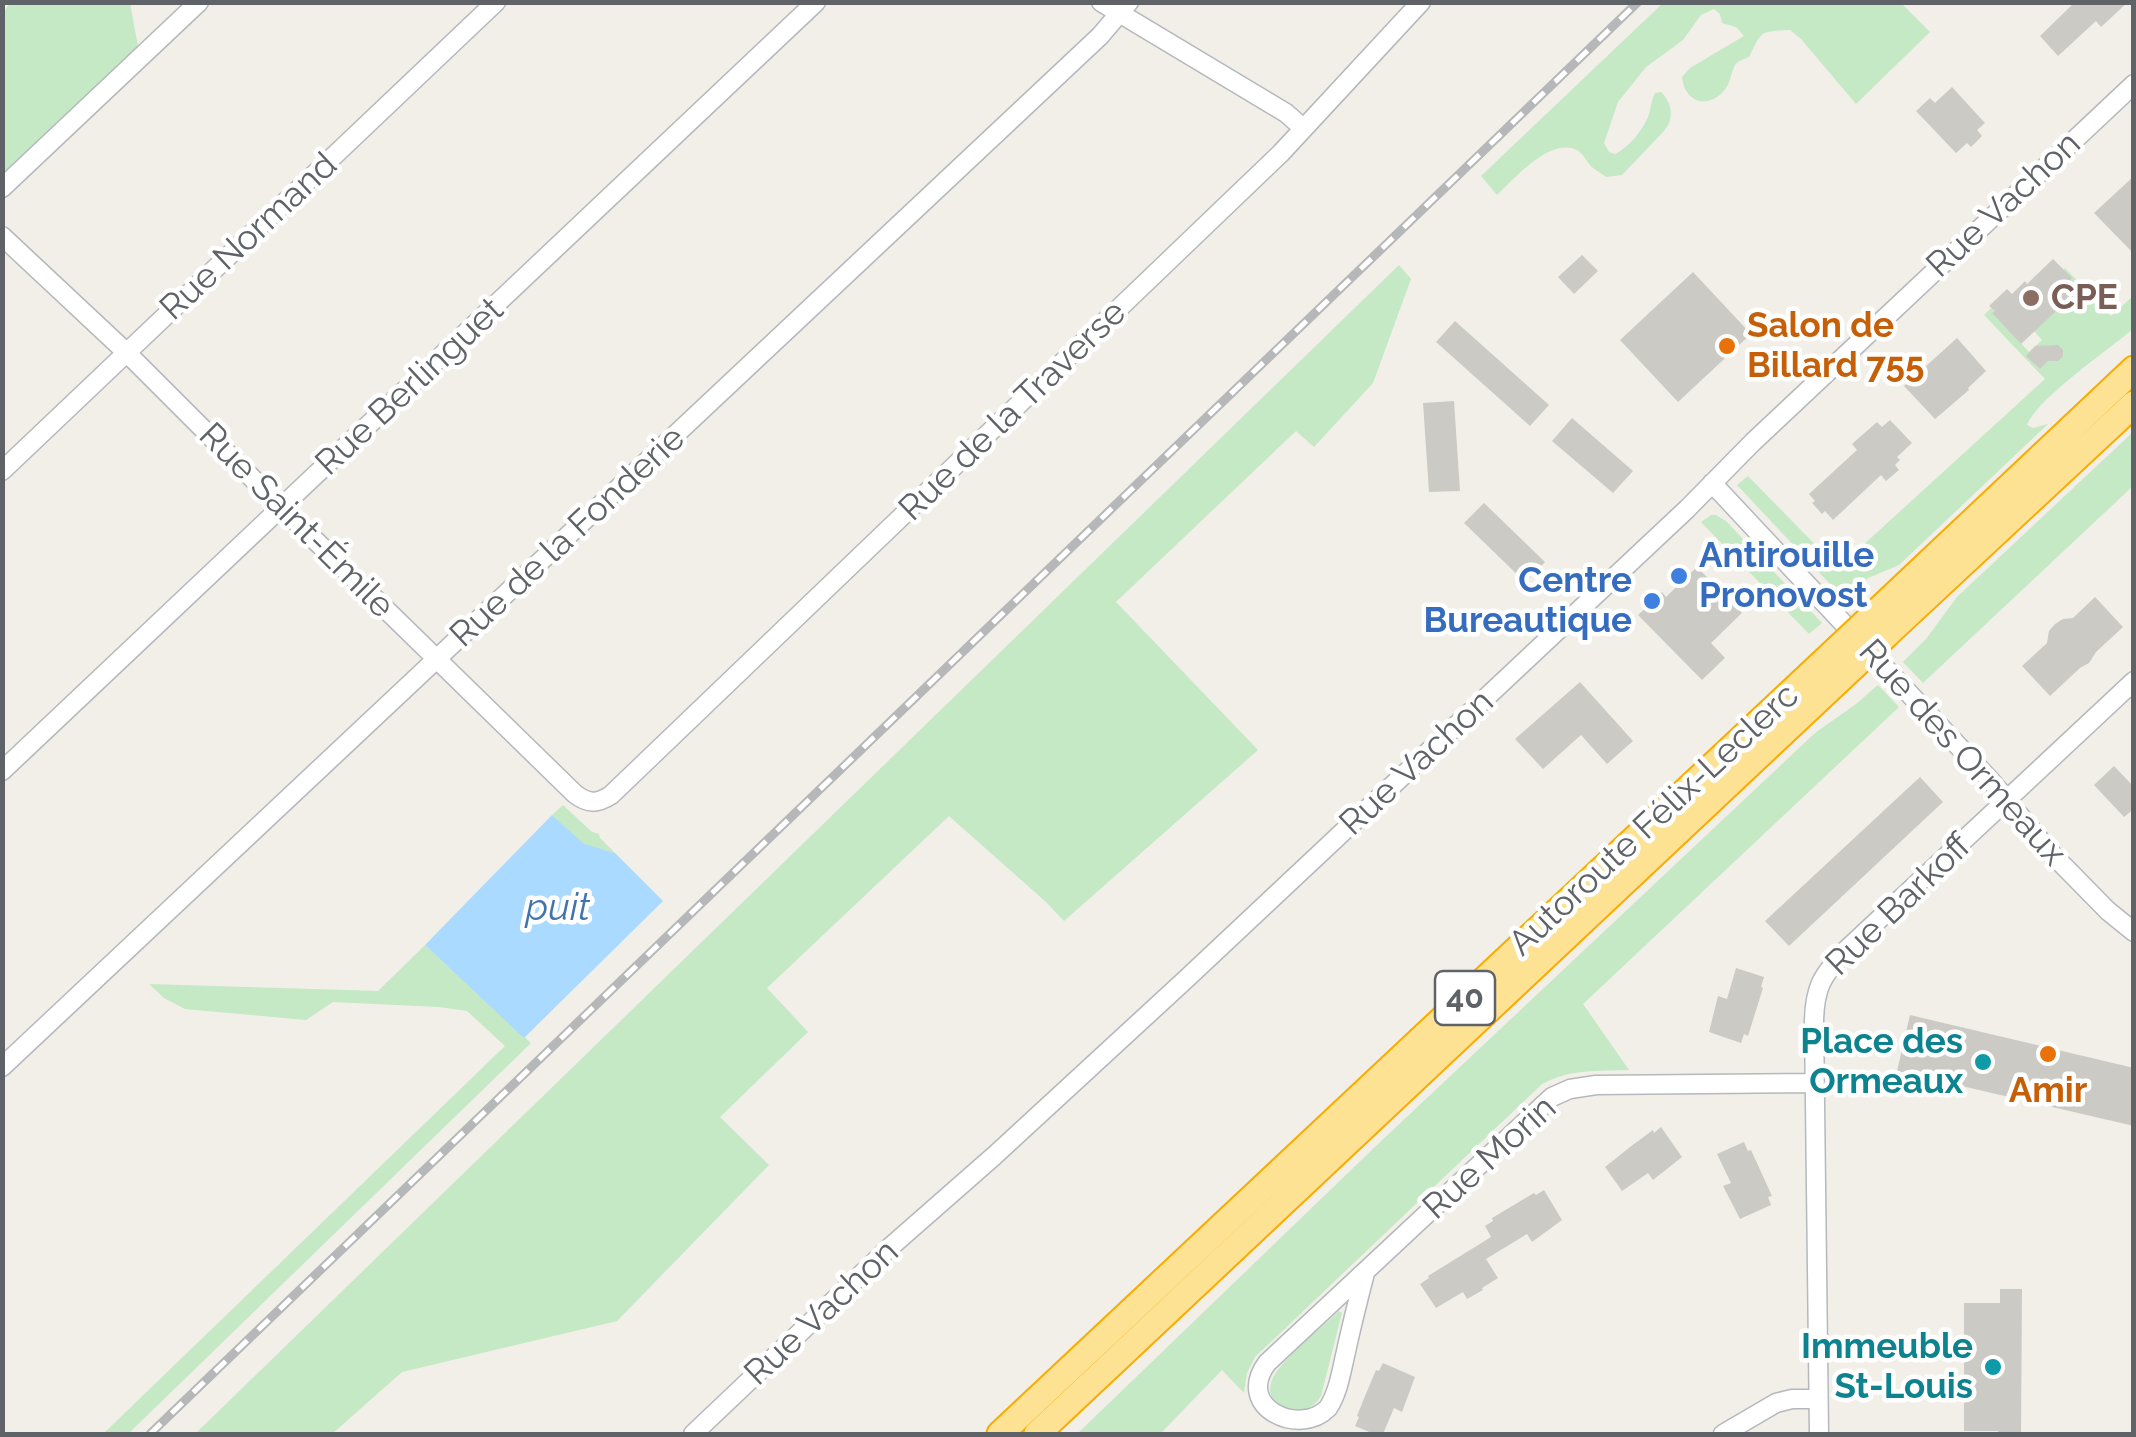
<!DOCTYPE html>
<html>
<head>
<meta charset="utf-8">
<style>
  body { margin:0 }
  #map { position:relative; width:2136px; height:1437px; overflow:hidden; background:#f1efe8; font-family:Raleway,sans-serif }
  canvas { display:block }
  .frame { position:absolute; inset:0; border:5px solid #5f6368; pointer-events:none }
</style>
</head>
<body>
<div id="map">
<canvas width="2136" height="1437"></canvas>
<div class="frame"></div>
</div>
<script>
const g = document.querySelector('canvas').getContext('2d');
g.lineJoin = 'round';
function fillPath(path, color) { g.fillStyle = color; g.fill(path, 'evenodd'); }
function strokePath(path, color, width, dash) { g.strokeStyle = color; g.lineWidth = width; g.lineCap = dash ? 'butt' : 'round'; g.setLineDash(dash || []); g.stroke(path); }
function label(font, color, halo, rows, align = 'center') {
  g.font = font + ' Raleway,sans-serif'; g.lineWidth = 9; g.setLineDash([]); g.textBaseline = 'middle'; g.strokeStyle = halo; g.fillStyle = color; for (const [text, x, y, turn = 0] of rows) {
    g.save(); g.translate(x, y); g.rotate((+turn || 0) * Math.PI / 180); g.textAlign = isNaN(turn) ? turn : align; if (halo) g.strokeText(text, 0, 0); g.fillText(text, 0, 0); g.restore();
  }
}
fillPath(new Path2D(`
  M10,3H130L140,57L5,179L3,164L2,14Z
  M1663,3H1901L1930,32L1856,104L1801,39L1790,30C1758,31 1762,32 1749,57C1744,59 1738,61 1735,65C1731,72 1731,81 1726,88C1710,110 1685,104 1682,77L1690,68L1744,36L1736,27L1722,23L1720,14L1714,9L1701,15L1683,40L1646,67L1618,102L1604,143L1609,152L1615,154C1629,147 1642,131 1648,117C1651,109 1651,101 1655,93L1661,92C1672,103 1675,118 1664,131L1622,175L1606,177C1602,174 1597,171 1593,168C1586,162 1585,155 1577,150C1550,137 1515,178 1497,195L1481,176Z
  M1399,265L1411,279L1373,383L1314,447L1296,431L1116,602L1258,750L1064,921L1046,902L949,816L767,988L808,1032L720,1117L769,1165L617,1321L402,1372L332,1434H195Z
  M2065,268L2111,316L2133,296V329C2108,350 2038,398 2027,425L2033,428L2048,424L1899,565L1868,578L1846,601L1737,485L1748,476L1838,568L2045,379L1984,315L1991,308L1995,311L1993,314L2029,352L2042,340L2034,331L2054,280Z
  M2133,432V486L1923,683L1903,662L1926,639L1957,597Z
  M1711,515H1716L1726,521L1822,623L1809,634L1701,522Z
  M1878,685L1899,707L1583,1004L1629,1070C1598,1071 1569,1069 1542,1084L1255,1357L1247,1373L1244,1393L1222,1370L1160,1434H1077L1377,1145L1815,733L1856,704Z
  M563,805L592,832L599,834L600,838L615,853L584,845L552,815Z
  M425,945L531,1043L128,1434H103L505,1046L467,1011L439,1007L333,1002L306,1020L185,1009L164,998L149,984L378,991Z
  M1339,1311L1342,1313L1321,1396C1302,1427 1261,1408 1272,1380C1279,1361 1323,1327 1339,1311Z`), '#c5e8c5');
fillPath(new Path2D(`
  M552,815L584,844L615,853L663,901L524,1038L425,945Z`), '#aadaff');
fillPath(new Path2D(`
  M2075,2H2128L2101,27L2096,21L2058,56L2040,36Z
  M1952,87L1985,123L1977,130L1982,136L1971,147L1967,143L1956,153L1916,111L1930,98L1935,103Z
  M2134,176V254L2094,213Z
  M1582,255L1598,271L1574,294L1558,277Z
  M2053,259L2072,278L2061,288L2070,298L2021,344L1992,313L1995,311L1989,306L2007,289L2012,294L2025,281L2027,284Z
  M1693,272L1751,334L1678,402L1620,340Z
  M1455,321L1549,405L1530,426L1436,342Z
  M1957,338L1986,371L1968,388L1969,390L1935,419L1904,386Z
  M2058,345L2063,350V356L2058,361H2048L2040,369L2026,356L2035,346Z
  M1454,401L1460,491L1429,492L1423,403Z
  M1572,418L1633,471L1613,493L1552,441Z
  M1890,420L1912,443L1897,457L1900,460L1895,465L1899,470L1886,481L1881,475L1833,520L1825,511L1822,514L1812,503L1815,501L1809,494L1857,450L1852,444L1877,422L1882,427Z
  M1484,503L1545,562L1525,582L1464,523Z
  M1697,567L1742,613L1711,643L1725,658L1702,680L1638,615L1662,592L1666,597Z
  M2095,597L2123,627L2096,652L2089,663L2080,668L2050,696L2022,666L2047,643L2049,631L2055,624L2063,619L2073,618Z
  M1580,682L1633,741L1607,764L1581,735L1543,769L1515,739Z
  M2114,766L2134,787V809L2124,817L2094,785Z
  M1920,777L1943,802L1789,946L1765,921Z
  M1736,968L1764,977L1761,987L1763,988L1748,1036L1744,1034L1741,1043L1709,1032L1718,996L1727,999Z
  M1910,1015L2134,1068V1126L1897,1071Z
  M1661,1127L1682,1157L1653,1180L1648,1173L1622,1191L1605,1167L1630,1147L1653,1130L1654,1133Z
  M1744,1142L1748,1151L1751,1150L1772,1196L1768,1197L1771,1205L1740,1219L1723,1186L1731,1183L1717,1154Z
  M1544,1190L1562,1220L1532,1242L1527,1234L1486,1259L1498,1278L1482,1288L1483,1290L1467,1299L1463,1292L1436,1308L1420,1284L1429,1278L1428,1276L1491,1237L1485,1226L1493,1221L1492,1218L1534,1193L1536,1195Z
  M2000,1289H2022L2021,1434H1998V1431H1964V1303H2000Z
  M1383,1363L1415,1377L1402,1412L1394,1408L1383,1434H1374L1355,1426L1359,1417L1357,1416L1365,1396L1376,1370L1379,1371Z`), '#cccac5');
const minor = new Path2D(`
  M1101,2L1286,113L1303,128
  M2,188L199,2
  M2,236L127,353L282,508L575,794C588,804 597,804 611,795L1281,153L1421,2
  M2,471L496,2
  M1712,483L1991,781L2050,852L2108,911L2134,932
  M2,771L816,2
  M2,1067L1100,36L1129,2
  M1365,1273C1358,1300 1351,1328 1345,1356C1341,1373 1338,1393 1328,1408C1300,1437 1234,1408 1267,1363L1552,1097L1570,1089L1596,1085L1814,1083
  M693,1434L888,1249L994,1156L1184,981L1687,509L1753,442L2134,84
  M1723,1434L1776,1403L1792,1399H1818
  M1819,1434L1814,1020C1815,987 1822,976 1844,952L2134,681`);
const highway = new Path2D(`
  M1870,618L2134,369
  M1886,635L2134,404
  M1000,1434L1837,649
  M1037,1434L1853,667`);
strokePath(minor, '#b5b8bc', 21);
strokePath(highway, '#f9ab00', 29);
strokePath(minor, '#fff', 18);
strokePath(highway, '#fde293', 25);
const rail = new Path2D(`
  M150,1434L1638,2`);
strokePath(rail, '#b6b7b8', 9);
strokePath(rail, '#fff', 5, [15]);
const highwayBridge = new Path2D(`
  M1837,649L1870,618
  M1853,667L1886,635`);
strokePath(highwayBridge, '#f9ab00', 29, []);
strokePath(highwayBridge, '#fde293', 25);
for (const [x, y, r, color] of [
  [2031,298,10,"#8d6e63"],
  [1727,346,10,"#e8710a"],
  [1679,576,10,"#3f7fe0"],
  [1652,601,10,"#3f7fe0"],
  [2048,1054,10,"#e8710a"],
  [1983,1062,10,"#0f9aa8"],
  [1993,1367,10,"#0f9aa8"]
]) { const dot = new Path2D(); dot.arc(x, y, r, 0, 2 * Math.PI); g.fillStyle = color; g.fill(dot); strokePath(dot, '#fff', 4); }
for (const [x, y, w] of [
  [1465,998,60]
]) { const box = new Path2D(); box.roundRect(x - w / 2, y - 27, w, 54, 8); g.fillStyle = '#fff'; g.fill(box); strokePath(box, '#5f6368', 2.5); }
label('bold 32px', '#5f6368', null, [
  ["40",1465,998]
]);
label('35px', '#5f6368', '#fff', [
  ["Rue Vachon",2004,205,-43],
  ["Rue Normand",249,237,-43],
  ["Rue Berlinguet",410,387,-43],
  ["Rue de la Traverse",1013,411,-44],
  ["Rue Saint-Émile",296,521,45],
  ["Rue de la Fonderie",568,537,-43],
  ["Rue des Ormeaux",1962,753,48],
  ["Rue Vachon",1417,763,-43],
  ["Autoroute Félix-Leclerc",1654,820,-43],
  ["Rue Barkoff",1899,905,-44],
  ["Rue Morin",1490,1158,-42],
  ["Rue Vachon",822,1313,-43]
]);
label('bold 35px', '#785e54', '#fff', [
  ["CPE",2051,298]
], 'left');
label('bold 35px', '#c56008', '#fff', [
  ["Salon de",1747,326],
  ["Billard 755",1747,366],
  ["Amir",2048,1091,"center"]
], 'left');
label('bold 35px', '#366cbe', '#fff', [
  ["Antirouille",1699,556],
  ["Pronovost",1699,596],
  ["Centre",1632,581,"right"],
  ["Bureautique",1632,621,"right"]
], 'left');
label('bold 35px', '#0d838f', '#fff', [
  ["Place des",1963,1042],
  ["Ormeaux",1963,1082],
  ["Immeuble",1973,1347],
  ["St-Louis",1973,1387]
], 'right');
label('italic 38px', '#4174aa', '#fff', [
  ["puit",558,909]
]);
</script>
</body>
</html>
